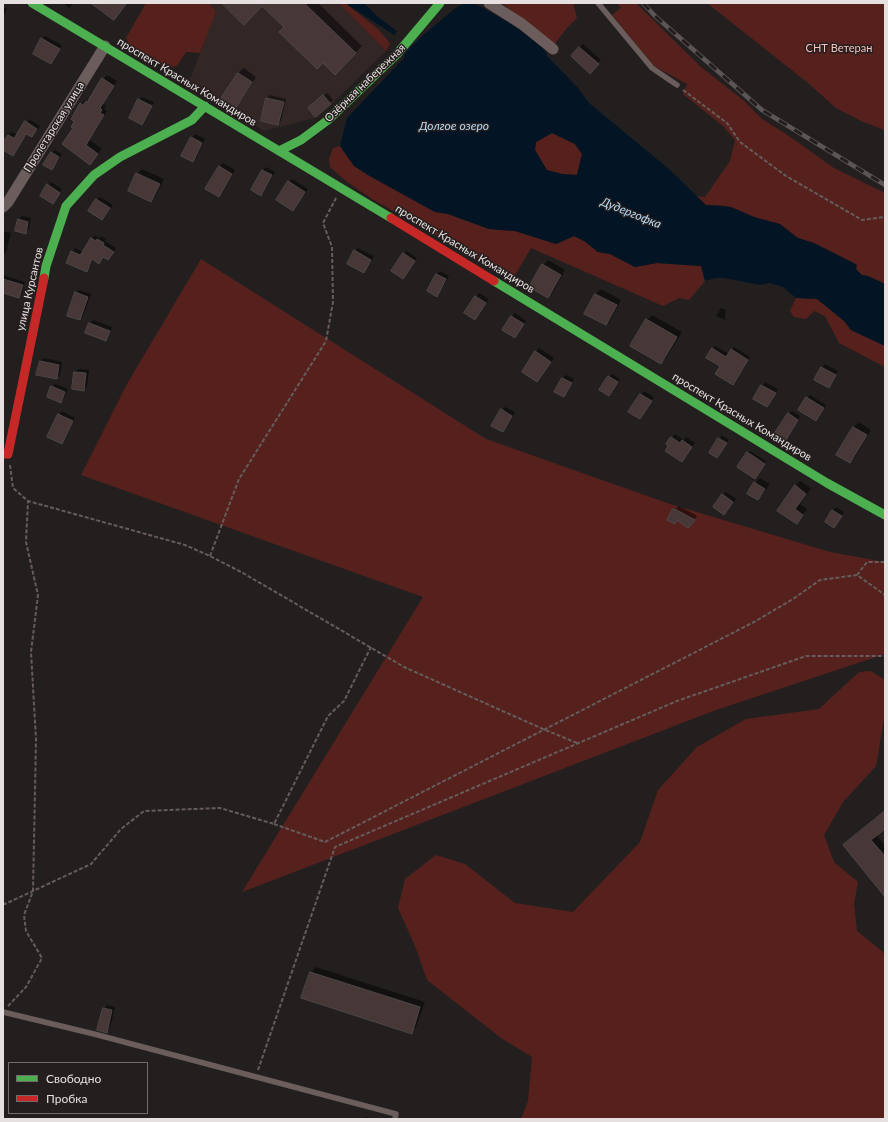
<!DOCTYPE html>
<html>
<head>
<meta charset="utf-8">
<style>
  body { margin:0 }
  #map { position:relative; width:888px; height:1122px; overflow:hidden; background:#241f1f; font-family:Lato,sans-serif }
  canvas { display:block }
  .frame { position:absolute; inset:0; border:4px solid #e6e1e0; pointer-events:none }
  .legend { position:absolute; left:8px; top:1062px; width:140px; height:52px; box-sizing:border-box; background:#251e1e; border:1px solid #726c6c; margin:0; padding:5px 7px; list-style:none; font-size:12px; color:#e6e1e0 }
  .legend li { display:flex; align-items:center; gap:8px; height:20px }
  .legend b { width:20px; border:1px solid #726c6c }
</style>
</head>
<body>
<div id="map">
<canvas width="888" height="1122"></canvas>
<div class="frame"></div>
<ul class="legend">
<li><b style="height:5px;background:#4caf50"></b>Свободно</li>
<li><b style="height:5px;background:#c62828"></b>Пробка</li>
</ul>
</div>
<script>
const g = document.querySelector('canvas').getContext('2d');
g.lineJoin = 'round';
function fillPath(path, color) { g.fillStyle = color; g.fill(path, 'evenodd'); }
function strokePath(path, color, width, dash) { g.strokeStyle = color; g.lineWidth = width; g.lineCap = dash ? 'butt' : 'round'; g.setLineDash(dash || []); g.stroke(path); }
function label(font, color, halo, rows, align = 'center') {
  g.font = font + ' Lato,sans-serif'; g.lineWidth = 3; g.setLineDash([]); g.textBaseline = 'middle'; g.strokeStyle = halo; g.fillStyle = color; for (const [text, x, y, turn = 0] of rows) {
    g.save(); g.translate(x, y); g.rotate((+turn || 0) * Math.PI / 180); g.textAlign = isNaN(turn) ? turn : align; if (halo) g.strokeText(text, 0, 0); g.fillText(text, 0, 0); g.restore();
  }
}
fillPath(new Path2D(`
  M209,3H339L386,51L318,117L264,131L189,82L216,12Z`), '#332726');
fillPath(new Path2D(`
  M146,3H209L216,12L200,53L186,52L177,66L167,68L131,49L126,38Z
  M339,3H345L378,29L390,43L386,51Z
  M502,3H573L577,18L566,29L554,45Z
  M617,3H636L701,67L743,100L762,119L786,134L834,168L885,193V284L868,276L862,275L856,269V264L814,243L798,238L780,225L754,217L731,207L718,205H706L695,196L705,197L730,161L735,140L723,126L683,94L687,84L654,66L612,15L621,8Z
  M707,3H885V130L861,121L836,108L808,83Z
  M552,133L575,144L582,154L577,175L562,174L546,170L535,150L536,142Z
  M340,146L354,166L368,175L435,212L448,214L489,229L515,231L556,244L574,236L584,241L598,252L610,254L635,267L657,263L701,266L705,281L689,300L679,298L663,306L531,248L515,275L512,276L498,270L372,199L346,181L330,167L329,159L333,148Z
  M201,259L486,439L670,504L830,552L885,562V654L716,710L242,892L423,597L81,475L127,384Z
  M796,298L817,299L844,321L851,330L885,346V367L839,343L825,316L814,311L806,319L794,317L790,311Z
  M871,671L885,680V713L876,766L843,802L824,835L834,862L858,882L854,904L857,931L883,952L885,957V1119H521L528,1101L532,1057L501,1038L427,980L415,946L398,908L405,879L436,855L465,864L515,903L573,912L640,842L658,790L697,747L746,719L819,709L859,672Z`), '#56211d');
fillPath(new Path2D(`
  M345,3H364L378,17L397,31L394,35Z
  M465,3H474L512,24L544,49L548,57L578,88L589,103L670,170L706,205L731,207L754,217L780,224L798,238L814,243L857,265L856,269L862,275L868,276L885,284V346L851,330L844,321L817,299L796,298L783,287L770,283L760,285L724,278H715L705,281L701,266L657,263L635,267L610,254L598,252L584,241L574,236L556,244L515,231L489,229L448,214L435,212L368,175L354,166L340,146L347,118L404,58V54L422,36L457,7ZM552,133L575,144L582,154L577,175L562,174L547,170L535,150L536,142Z`), '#031524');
fillPath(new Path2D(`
  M63,3H74L69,8Z
  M223,3H318L362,46L335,74L263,5Z
  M3,7L7,9L3,17Z
  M45,36L62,45L51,63L42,39Z
  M583,44L601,60L590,72L572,56Z
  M244,68L256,77L240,102L235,108L238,73Z
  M107,75L117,81L103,104L106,105L104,109L107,111L90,140L102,149L90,163L75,128L81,104L85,100L87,101L91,97L103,79Z
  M327,93L333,100L316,115L312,105Z
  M270,95L286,99L281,121L278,124L267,98Z
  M142,97L154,102L145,121L142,124L139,100Z
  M29,119L40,126L35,133L32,136L27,133L13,154L3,149V144L8,135L12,132L17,135Z
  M195,134L205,139L196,158L193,161L192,138Z
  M55,150L62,154L52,169V153Z
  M223,163L235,170L222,193L219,196V167Z
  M266,167L275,172L264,192L261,195L263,170Z
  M142,169L164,179L156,196L151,201L137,174Z
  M292,179L308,189L293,210L289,182Z
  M51,182L62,189L56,199L48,185Z
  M100,197L113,205L102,219L97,200Z
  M22,216L31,218L29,229L25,233L18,220Z
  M3,231L11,233L6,252L3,254Z
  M95,235L100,238L101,236L106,239L105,241L116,248L111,256H104L99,263L93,259L90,267L86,270L72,252L75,248L83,252Z
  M358,248L374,256L367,268L364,272L355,251Z
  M407,251L417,258L403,278V254Z
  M548,260L565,270L553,292L548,297L543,265Z
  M440,271L449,276L440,292L437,295L428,291L437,274Z
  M3,275L25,282L22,294L18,297L3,292Z
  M601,289L621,300L611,319L606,324L596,294Z
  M79,290L91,294L83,316L80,319L76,293Z
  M479,293L489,299L475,319L465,313Z
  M721,308L726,310L725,320L716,316Z
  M515,313L526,321L518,334L512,317Z
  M652,315L682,332L666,358L661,363L647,320Z
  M93,320L112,327L109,336L106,340L90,323Z
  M715,346L729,354L734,347L750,357L735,380L721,366L712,349Z
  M539,348L554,358L537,381L536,352Z
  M44,358L62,362L60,375L56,378L40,361Z
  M825,364L838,371L829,386L815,379Z
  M78,369L89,370L87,386L84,390L75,372Z
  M612,374L620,379L609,395V377Z
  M566,375L574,379L567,393L564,396L556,392L563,378Z
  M765,382L778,389L767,406L754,399Z
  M55,384L68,389L64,398L61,402L52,387Z
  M644,391L654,397L640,418L630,412Z
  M810,395L826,405L819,417L807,398Z
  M505,407L515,412L503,431L502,410Z
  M62,411L75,418L65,439L62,442L59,415Z
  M792,411L800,416L787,438L788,414Z
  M859,422L871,430L855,457L850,462L854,427Z
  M675,434L684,440L686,437L695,443L682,461L667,444Z
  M722,435L729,440L717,457L710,452Z
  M750,451L766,461L757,475L748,453Z
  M760,478L770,484L763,494L758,499L755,483Z
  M800,481L811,488L800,504L807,509L797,523L778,510L795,486Z
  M726,492L736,499L724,514L722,495Z
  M679,506L697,516L691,524L678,520L675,523L674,510Z
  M836,507L844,512L834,527L826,522Z
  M885,811V827L876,835L885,845V895L844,845Z
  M316,967L425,1002L416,1027L411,1033L311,973Z
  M107,1005L115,1007L110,1028L106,1032L104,1009Z
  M365,1117L372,1119H363Z`), '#0007');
const building = new Path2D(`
  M91,3H127L114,20Z
  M222,3H304L356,53L335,75L323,63L317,69L279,32L284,27L262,6L244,25Z
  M41,38L60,49L51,64L33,54Z
  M579,47L599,64L590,74L571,56Z
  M238,73L252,82L235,109L220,100Z
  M102,78L114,86L100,108L102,110L100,113L104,115L86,145L98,154L90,165L62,144L73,128L71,127L74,122L71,119L80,103L83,105L86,101L87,102Z
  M323,95L331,104L315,117L308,108Z
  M266,98L284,102L278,125L261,121Z
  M138,99L152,106L142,125L129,118Z
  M25,121L37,129L32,137L26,134L13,156L3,150V142L8,135L14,138Z
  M191,137L202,143L193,162L181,156Z
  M51,152L59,157L52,170L43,165Z
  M219,166L232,174L219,197L205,189Z
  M262,170L272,175L261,196L251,190Z
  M136,173L160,184L151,202L128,191Z
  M288,181L305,192L293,211L276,200Z
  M47,184L60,193L53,204L40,196Z
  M96,199L110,208L102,220L88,211Z
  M18,219L28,222L26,234L15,231Z
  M91,238L96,241L97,239L104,243L103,245L114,252L108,260L103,257L99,264L92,259L87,272L66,263L71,251L80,255Z
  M354,250L371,260L364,273L347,264Z
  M403,253L415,261L403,279L391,271Z
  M542,264L561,275L548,298L529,287Z
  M436,274L446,279L437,297L427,291Z
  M3,279L23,285L19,298L3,293Z
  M75,292L88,297L80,320L67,316Z
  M595,294L617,305L606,325L584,314Z
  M475,296L486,303L475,320L464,313Z
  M511,316L524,324L515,338L502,330Z
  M646,319L677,337L661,364L630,346Z
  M89,323L110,331L106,341L85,333Z
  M712,348L726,357L731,349L748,360L733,385L715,374L720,366L706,358Z
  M535,351L551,362L537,382L522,372Z
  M40,361L59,365L57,379L36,375Z
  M821,367L836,375L829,388L814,380Z
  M74,372L86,373L84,391L72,389Z
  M608,376L618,382L609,396L599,390Z
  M562,378L572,383L564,397L554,392Z
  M761,385L776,393L767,407L753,399Z
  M51,386L65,392L61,403L47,397Z
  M640,394L652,401L640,419L628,412Z
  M806,397L824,408L816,421L798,410Z
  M501,409L512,416L503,432L491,426Z
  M788,413L798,420L784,443L773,436Z
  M58,414L73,421L62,444L47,437Z
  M853,427L867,435L850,463L836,455Z
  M671,437L680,443L682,440L692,447L682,462L665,451L668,446L666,444Z
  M718,438L727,443L717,458L709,453Z
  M747,452L765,464L755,479L737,467Z
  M754,482L765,489L758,500L747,494Z
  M795,485L806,494L795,509L803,515L797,524L777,511Z
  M722,494L733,502L724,515L713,507Z
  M673,509L675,510V509L695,520L688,528L677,520L675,524L667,520Z
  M832,510L842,516L834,528L825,522Z
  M885,811V829L871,840L885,856V897L843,845Z
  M310,972L420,1007L412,1034L301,998Z
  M103,1008L112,1010L107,1033L97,1030Z`);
fillPath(building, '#483737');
strokePath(building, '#4c4848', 1);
strokePath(new Path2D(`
  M683,90L727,123L740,142L786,176L862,220L885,217
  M10,465L13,488L28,501L185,545L210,556L243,573L404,667L543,729L577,743
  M210,556L239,479L326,341L333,302L332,247L323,223L336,198
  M857,575L867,562H885
  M274,824L325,842L754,622L793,599L820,580L857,575L885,595
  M3,903L5,904L91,864L121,829L144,811L220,808L274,824L328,716L344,701L371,647
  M8,1006L26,987L42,958L26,931L24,915L33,891L36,739L31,652L38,595L26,542L28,501
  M258,1070L335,847L677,701L806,656H885`), '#655c5b', 2, [4, 2]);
strokePath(new Path2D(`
  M598,3L652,68L677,85
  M3,1012L94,1034L396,1114L395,1119`), '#6a5d5c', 5.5);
strokePath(new Path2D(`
  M489,3L522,24L553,49
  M3,207L8,202L105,46`), '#6a5d5c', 11);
strokePath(new Path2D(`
  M32,3L391,218
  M279,151L301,140L328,120L397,54L440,3
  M44,278L46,266L66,206L94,175L120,157L192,120L205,106
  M494,281L827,483L885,515`), '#4caf50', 9);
strokePath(new Path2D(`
  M391,218L494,281
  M3,454H8L44,278`), '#c62828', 9);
const rail = new Path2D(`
  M643,3L655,16L762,110L885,185`);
strokePath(rail, '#5c5555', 4.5);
strokePath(rail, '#251e1e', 3, [9]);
label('11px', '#f5c3bd', '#251e1e', [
  ["СНТ Ветеран",839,48]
]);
label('11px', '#e6e1e0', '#251e1e', [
  ["проспект Красных Командиров",187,82,31],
  ["Озёрная набережная",365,83,-44],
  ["Пролетарская улица",54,127,-58],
  ["проспект Красных Командиров",465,249,31],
  ["улица Курсантов",30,289,-77],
  ["проспект Красных Командиров",742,417,31]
]);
label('italic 12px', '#b5dcf9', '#251e1e', [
  ["Долгое озеро",454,126],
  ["Дудергофка",631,213,22]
]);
</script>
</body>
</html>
